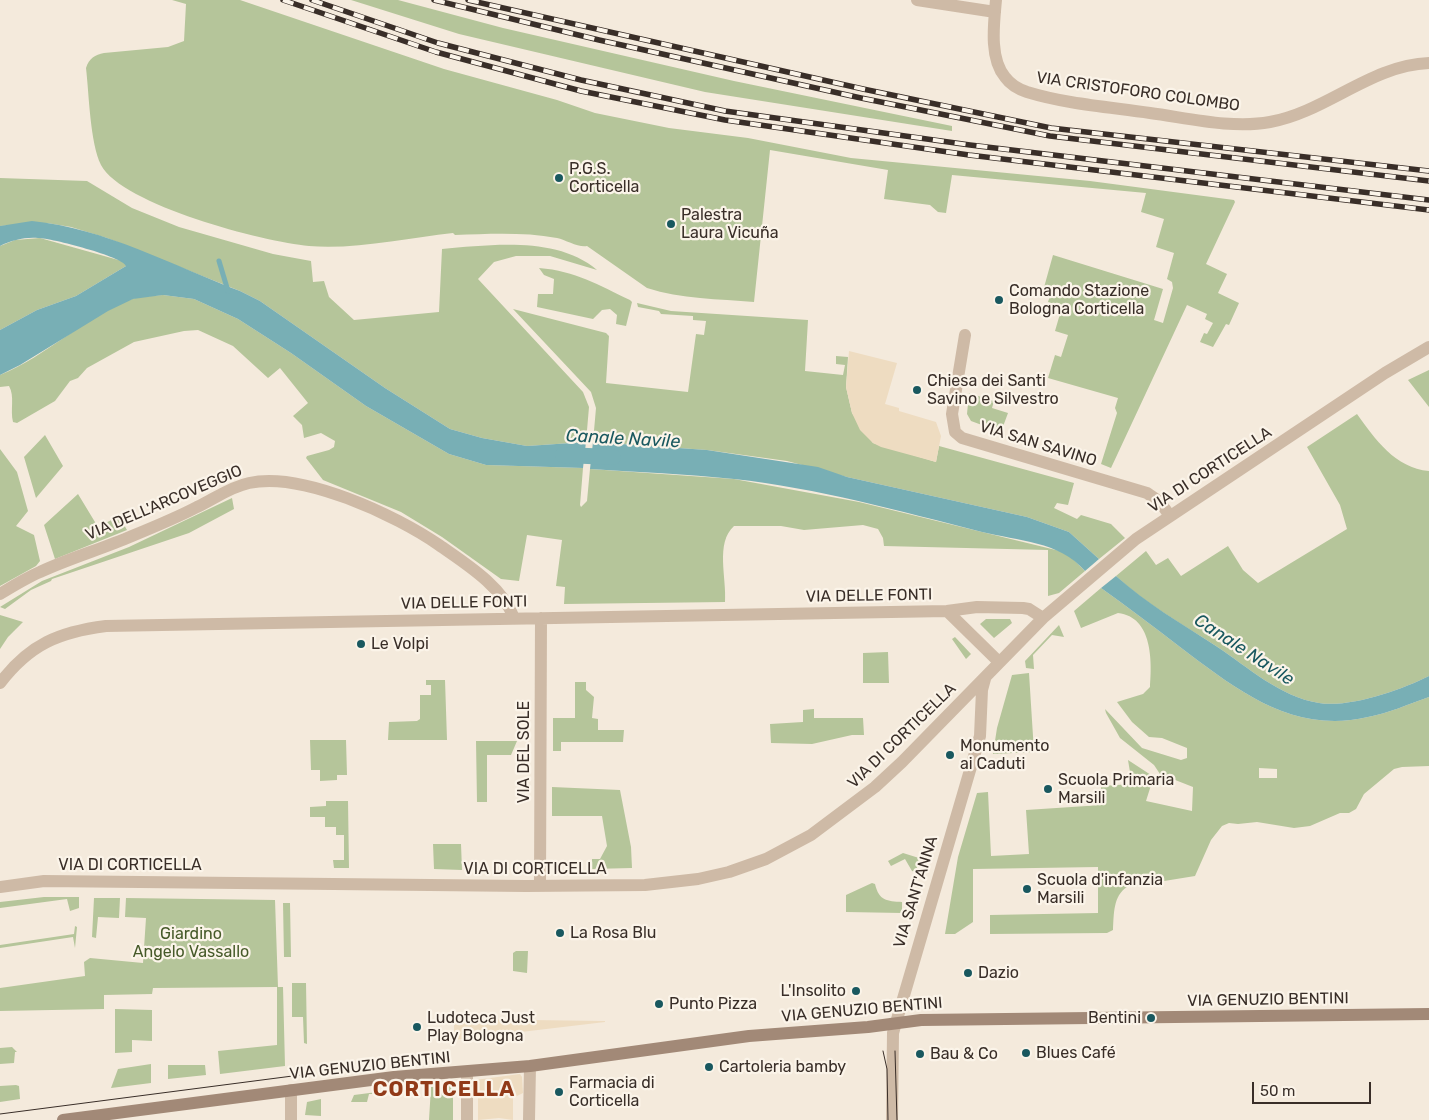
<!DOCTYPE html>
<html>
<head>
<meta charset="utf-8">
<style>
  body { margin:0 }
  #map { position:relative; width:1429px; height:1120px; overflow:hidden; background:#f4eadc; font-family:Rubik,sans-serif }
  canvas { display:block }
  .scale { position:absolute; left:1252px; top:1082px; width:119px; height:22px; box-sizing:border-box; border:2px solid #392e28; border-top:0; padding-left:6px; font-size:15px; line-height:18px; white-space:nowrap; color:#392e28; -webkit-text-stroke:4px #fbf4e9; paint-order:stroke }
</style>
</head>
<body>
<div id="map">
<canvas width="1429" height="1120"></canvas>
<div class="scale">50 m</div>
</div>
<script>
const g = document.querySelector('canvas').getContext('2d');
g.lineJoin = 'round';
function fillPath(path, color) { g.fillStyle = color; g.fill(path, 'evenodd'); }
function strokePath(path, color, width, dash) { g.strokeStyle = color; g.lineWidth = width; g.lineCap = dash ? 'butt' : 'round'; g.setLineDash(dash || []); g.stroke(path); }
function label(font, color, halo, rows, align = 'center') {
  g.font = font + ' Rubik,sans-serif'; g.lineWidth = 4.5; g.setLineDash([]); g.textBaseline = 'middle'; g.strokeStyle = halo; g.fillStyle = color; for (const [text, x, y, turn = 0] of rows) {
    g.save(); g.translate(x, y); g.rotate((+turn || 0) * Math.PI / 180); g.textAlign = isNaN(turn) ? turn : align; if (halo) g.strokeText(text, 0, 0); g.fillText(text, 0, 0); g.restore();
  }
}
fillPath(new Path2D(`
  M172,0H240L444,69L557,100L595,113L669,128L748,138L851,158L1090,181L1234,200L1235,202L1206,264L1227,274L1218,293L1239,303L1229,325L1226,324L1213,347L1200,342L1204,333L1207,334L1213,323L1205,319L1207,314L1187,305L1111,468L1101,464L1117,413L1115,408L1118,398L1048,378L1055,355L1061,357L1068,335L1055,331L1062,307L1048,302L1051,293L1043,291L1053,255L1163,289L1154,320L1163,323L1173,288L1172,282L1167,279L1174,253L1156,247L1164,219L1141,212L1146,193L952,175L946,213L938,212L930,205L884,199L888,170L770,150L754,302C719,299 681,299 647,288L587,246C579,248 566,240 557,238C524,232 489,234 455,235L453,233C408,238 353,250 309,246C264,242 122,205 101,165C90,143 89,93 86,68C89,58 95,55 104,53L168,47L184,41L186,4Z
  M351,0H398L503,28L734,81L952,126V131L705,92L459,34Z
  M0,178L87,181L132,208L179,227L273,254L311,261L313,282L324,281L329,297L354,320L439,312L442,249C491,245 557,236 597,270L550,256H516L494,262L478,279L583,392L589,407L586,442L527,446L482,438L450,429L385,388L260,301L240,291L107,238L71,227L47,223L0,226Z
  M40,238L122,261L126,263V266L76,296L37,310L0,330V246L15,240Z
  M539,268C576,271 598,285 630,300L632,302L626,326L616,324L617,315L610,309L602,310L593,319L537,307L538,294H553L554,279L544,275Z
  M163,295L194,299L238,319L291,353L366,406L449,454L486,465L583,468L580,505L581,507L587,501L590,469L734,479L859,502L1060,551L1070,556L1085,571L1059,593L1048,596V550L884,546L883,538L878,529L863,525L804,530L781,526H734C715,543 727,578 725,602L564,604L565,587L556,586L562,540L527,535L519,581L501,579L442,537L401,512L323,480L306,458L307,456L329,450L334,447L335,441L321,433L304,438L302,425L293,416L308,403L280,368L268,378L233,346L198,330L184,331L134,342L87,368L78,378L70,381L55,401L17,423L13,422C10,410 15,396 9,386L0,387V375C47,356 84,317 132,299C141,296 153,296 163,295Z
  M637,303L671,311L808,320L805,371L843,375L845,365L836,364V356L848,357L846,387L852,413L873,443L936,462L939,446L1074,483L1068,505L1057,503L1054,508L1077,519L1081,515L1111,524L1125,538L1099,559L1069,532L1027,517L847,477L787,461L707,450L593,442L596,408L591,392L513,309L606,333L609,336L606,383L688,392L696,334L704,335L706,321L693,320V316L661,314L659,311L638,307Z
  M1429,370V407L1408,380Z
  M969,393L994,401L992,408L1008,413L1001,432L971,421L967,414Z
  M1357,414C1375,439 1395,468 1429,471V676C1401,690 1350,708 1319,703C1280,697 1248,667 1216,646C1182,624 1146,604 1116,576L1146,551L1156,565L1168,558L1181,576L1228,546L1243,570L1258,583L1347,529L1340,505L1307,447Z
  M45,435L63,466L36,498L24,457Z
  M0,449L17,472L28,511L16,526L34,535L40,561L36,566L0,586Z
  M78,494L98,527L119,516L127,530L55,559L44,525Z
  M232,498L234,509L189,533L52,579L51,581L31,590L5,609L0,607L42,581L129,547Z
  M1101,588C1128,607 1154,627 1180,647C1236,689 1292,735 1368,717C1389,713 1409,704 1429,697V766L1402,767L1394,769L1364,794L1356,809L1349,813H1340L1310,826L1294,828L1257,822L1238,824L1229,823L1222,826L1211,840L1195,876L1127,887C1113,896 1114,914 1113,930L1107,933L990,934V915L1098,913V867L973,869V922L955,934H945L958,857L977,793L988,792L991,856L1029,854L1026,810L1102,805L1101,786L1132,784L1128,760L1151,775L1152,782L1146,801L1192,811L1193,787L1160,774L1154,765L1120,738L1106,713L1105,709L1142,748L1181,760L1187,758V748L1162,738L1149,737L1132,722L1117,702L1143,694L1150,687C1152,662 1153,617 1118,613L1081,628L1074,611ZM1259,768L1277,769V778H1259Z
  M0,615L23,622L8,637L0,649Z
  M986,619H1010L1012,623L994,638L980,624Z
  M1059,625L1064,637L1052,635L1033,655L1034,669L1026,668L1025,661Z
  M955,637L971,654L966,659L952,639Z
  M888,652L889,683H863V653Z
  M1029,673L1034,752L993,754L997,728L1012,675Z
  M426,680H445L447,740H388L389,722L417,721L420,719V695H431V685H426Z
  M575,682H586V690L594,697L592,718L598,719V730H624L623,742H561V751H553V718H575Z
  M814,709V718H863L864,735H852L812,744L771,743L770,724L803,722V710Z
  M310,740H346L347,775H337V780L320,781V770H311Z
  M476,741H517L511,755H487V802H477Z
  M552,787L620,790L631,847L632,868L592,869V859H600L607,846L602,816H552Z
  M326,801H348L349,868H334L333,860H344V835H336V827H325V817H310V807L326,806Z
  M433,844H461L462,870L434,869Z
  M903,853L919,858L916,872L912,871L905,859L891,866L888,861Z
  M872,883L875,884C879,901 887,901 902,902V913L846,912V895Z
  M44,897H79V908L70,911L67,899L0,908V902Z
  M94,898H120L119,918L98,917L96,938L92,937Z
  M126,898L275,900L278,987H283L285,1066L220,1074L218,1051L277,1045V987L153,988L152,994L104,995V1009L0,1011V988L85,976L84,962L90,958L143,963L146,918L125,917Z
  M283,903H290L291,957H284Z
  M75,926L77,927L75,948L73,937L0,948V945L74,934Z
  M516,951H528L527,973L513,971V953Z
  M292,983H306L307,1044L304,1043L303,1017H292Z
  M115,1009L152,1010V1041L132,1040V1052L115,1053Z
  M12,1047L17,1052H15L14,1063L0,1064V1048Z
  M151,1064V1083L111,1088L118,1069Z
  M168,1065H205L206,1075L168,1079Z
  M16,1085L19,1086L20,1099L0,1102V1086Z
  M453,1086V1120H429L431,1087Z
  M416,1087L418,1094H369L367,1102H351L354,1095Z
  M321,1099V1116L305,1115L307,1102Z`), '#b5c59a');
fillPath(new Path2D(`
  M849,351L897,363L885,404L899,408V411L936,422L941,436L936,462L881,447L873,443L860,430L852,413L846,387Z
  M454,1019L605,1021V1022L454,1040Z
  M520,1074L522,1077L523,1093L513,1098V1120L499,1118L478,1120V1092L474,1091L475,1080Z`), '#eedcc1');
fillPath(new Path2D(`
  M32,221C105,228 173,266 240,291L260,301L385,388L450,429L482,438L527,446L586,442L583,468L486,465L449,454L366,406L291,353L238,319L194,299L163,295L133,299L108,311L20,365L0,375V330L37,310L76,296L126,266C124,257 51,238 38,238C25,237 12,240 0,246V226Z
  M593,442L707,450L818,467L847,477L1027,517L1069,532L1099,559L1085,571C1059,541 1018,541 982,532C900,511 817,488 734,479C686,474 638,472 590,469Z
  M1116,576C1146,603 1182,624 1216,646C1248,667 1280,697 1319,703C1350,708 1401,690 1429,676V697C1409,704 1389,713 1368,717C1292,735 1236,689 1180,647C1154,627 1128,607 1101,588Z`), '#78afb5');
strokePath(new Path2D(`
  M219,261L228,291`), '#78afb5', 5);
strokePath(new Path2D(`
  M563,455L613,457`), '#78afb5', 16);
strokePath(new Path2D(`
  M917,0L995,12
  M996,0C994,23 989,58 1005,77C1010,84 1018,89 1027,92C1066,104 1109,107 1150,113C1188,118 1232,129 1270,122C1326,112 1371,65 1429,63
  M965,335L952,414L955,432L962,438L1147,493L1160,502L1170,516
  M0,594C13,586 26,578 40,572C70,558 102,549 132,536C154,527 176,518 197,507C214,499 230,487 249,483C301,471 396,515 439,545C466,564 502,586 514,618
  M947,611L999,662
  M0,683C30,644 59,632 106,626L947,611L977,607L1023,608L1029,609L1043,618
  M540,886L541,618
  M0,887L44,881L526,886L645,885L698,879L729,872L766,859L811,835L875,787L902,762L1043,618L1136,539L1385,373L1429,347
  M291,1090V1120
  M467,1120V1072
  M529,1120L530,1066
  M892,1120L893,1033L980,736L982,690L985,679`), '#cebaa6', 12);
strokePath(new Path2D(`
  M63,1120L394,1077L530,1066L749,1036L868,1027L921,1020L1429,1014`), '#a28977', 12);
strokePath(new Path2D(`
  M883,1051L887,1069L888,1120
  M895,1051L897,1120
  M0,1114L308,1074`), '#392e28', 1);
const rail = new Path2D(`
  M283,0L436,52L581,91L725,120L969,155L1429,210
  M312,0L438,43L581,80L725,111L970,145L1429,200
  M434,0L599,40L861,98L1050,136L1429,181
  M468,0L863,89L1051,128L1429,171`);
strokePath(rail, '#392e28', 5.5);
strokePath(rail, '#fbf4e9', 4, [11]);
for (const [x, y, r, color] of [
  [559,178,5,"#19585f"],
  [671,224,5,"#19585f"],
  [999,300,5,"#19585f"],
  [917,390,5,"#19585f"],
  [361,644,5,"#19585f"],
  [950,755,5,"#19585f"],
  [1048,789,5,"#19585f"],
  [1027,889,5,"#19585f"],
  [560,933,5,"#19585f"],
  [968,973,5,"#19585f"],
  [856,991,5,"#19585f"],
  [659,1004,5,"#19585f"],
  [1151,1018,5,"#19585f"],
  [417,1027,5,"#19585f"],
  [1026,1053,5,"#19585f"],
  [920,1054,5,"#19585f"],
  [709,1067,5,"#19585f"],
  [559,1092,5,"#19585f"]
]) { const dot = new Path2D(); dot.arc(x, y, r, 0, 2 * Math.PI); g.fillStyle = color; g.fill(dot); strokePath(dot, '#fbf4e9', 2); }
label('16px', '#392e28', '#fbf4e9', [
  ["VIA CRISTOFORO COLOMBO",1138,92,8],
  ["VIA SAN SAVINO",1038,444,17],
  ["VIA DI CORTICELLA",1210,470,-33],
  ["VIA DELL'ARCOVEGGIO",164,503,-23],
  ["VIA DELLE FONTI",869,596,-1],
  ["VIA DELLE FONTI",464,603,-1],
  ["VIA DI CORTICELLA",902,736,-44],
  ["VIA DEL SOLE",524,752,-90],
  ["VIA DI CORTICELLA",130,865],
  ["VIA DI CORTICELLA",535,869],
  ["VIA SANT'ANNA",916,892,-73],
  ["VIA GENUZIO BENTINI",1268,1000,-1],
  ["VIA GENUZIO BENTINI",862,1010,-5],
  ["VIA GENUZIO BENTINI",370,1066,-6]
]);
label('16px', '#392e28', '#fbf4e9', [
  ["P.G.S.",569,169],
  ["Corticella",569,187],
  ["Palestra",681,215],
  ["Laura Vicuña",681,233],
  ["Comando Stazione",1009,291],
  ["Bologna Corticella",1009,309],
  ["Chiesa dei Santi",927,381],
  ["Savino e Silvestro",927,399],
  ["Le Volpi",371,644],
  ["Monumento",960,746],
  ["ai Caduti",960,764],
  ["Scuola Primaria",1058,780],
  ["Marsili",1058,798],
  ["Scuola d'infanzia",1037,880],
  ["Marsili",1037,898],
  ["La Rosa Blu",570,933],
  ["Dazio",978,973],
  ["L'Insolito",846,991,"right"],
  ["Punto Pizza",669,1004],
  ["Ludoteca Just",427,1018],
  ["Play Bologna",427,1036],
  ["Bentini",1141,1018,"right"],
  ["Blues Café",1036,1053],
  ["Bau & Co",930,1054],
  ["Cartoleria bamby",719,1067],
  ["Farmacia di",569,1083],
  ["Corticella",569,1101]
], 'left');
label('16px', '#465a29', '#fbf4e9', [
  ["Giardino",191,934],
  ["Angelo Vassallo",191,952]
]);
label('italic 18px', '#19585f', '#fbf4e9', [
  ["Canale Navile",623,439,3],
  ["Canale Navile",1244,650,33]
]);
g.letterSpacing = '1px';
label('bold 21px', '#913a18', '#fbf4e9', [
  ["CORTICELLA",444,1090]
]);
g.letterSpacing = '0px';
</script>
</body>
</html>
